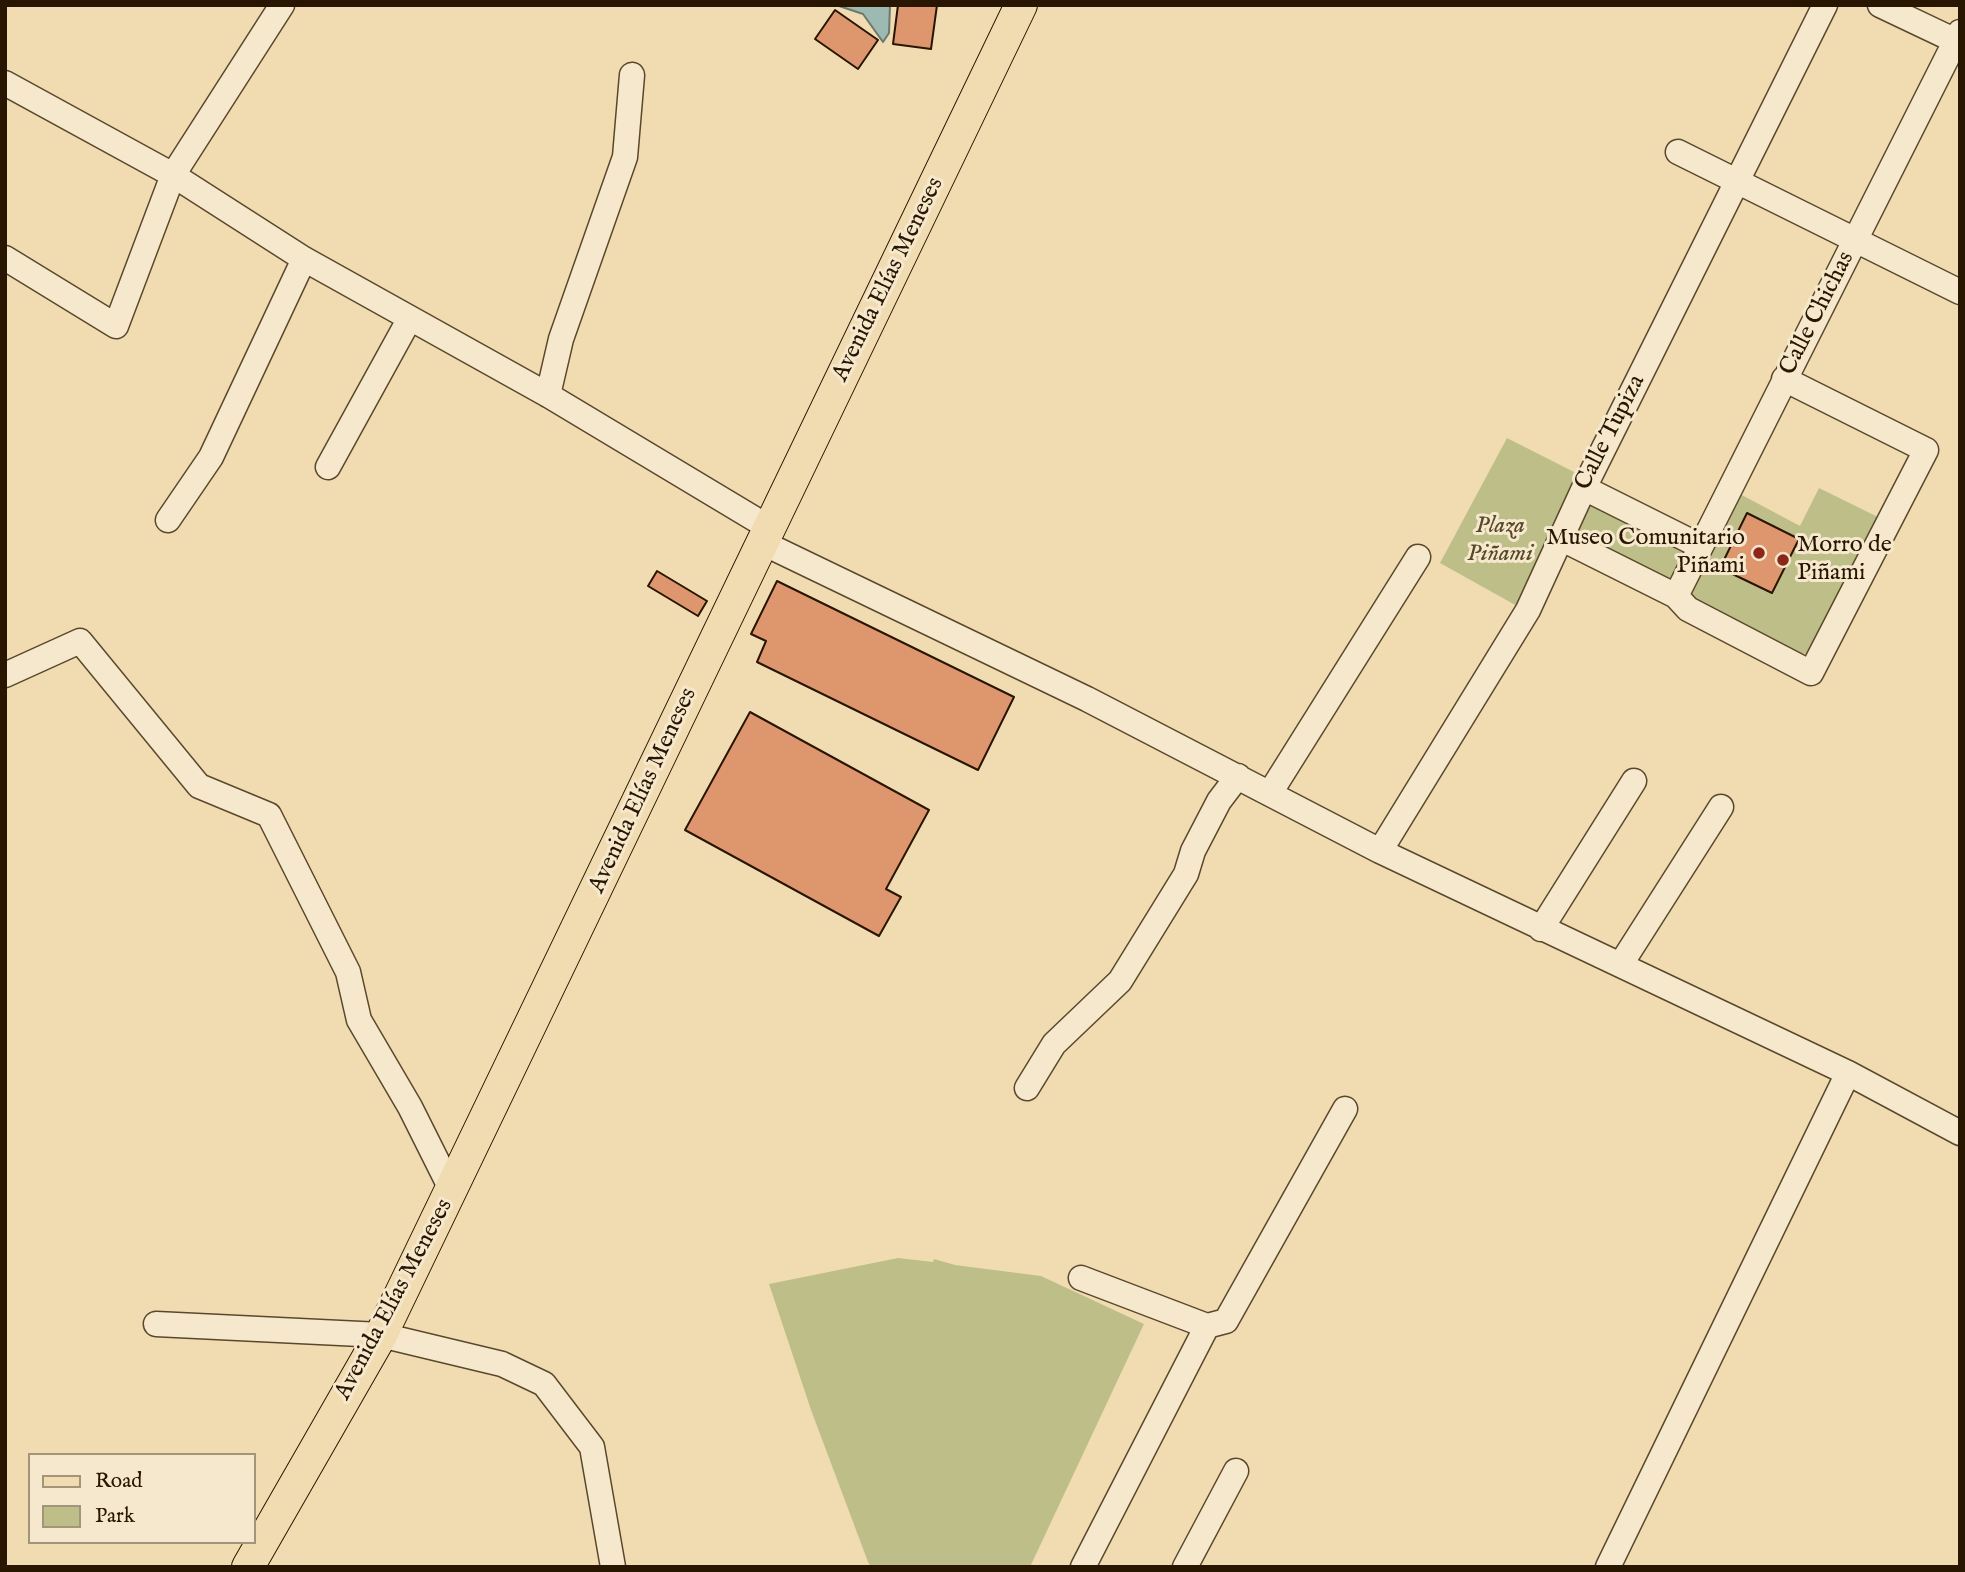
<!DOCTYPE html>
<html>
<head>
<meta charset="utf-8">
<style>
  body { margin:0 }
  #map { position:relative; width:1965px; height:1572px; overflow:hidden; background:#f1dcb1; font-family:"IM FELL English",serif }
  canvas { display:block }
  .frame { position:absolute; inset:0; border:7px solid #281600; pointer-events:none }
  .legend { position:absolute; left:28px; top:1453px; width:228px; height:91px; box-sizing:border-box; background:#f6e8cc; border:2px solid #a4947a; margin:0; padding:9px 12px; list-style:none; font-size:21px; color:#281600 }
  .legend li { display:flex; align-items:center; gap:14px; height:35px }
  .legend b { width:35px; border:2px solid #a4947a }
</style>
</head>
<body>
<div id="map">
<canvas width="1965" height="1572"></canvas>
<div class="frame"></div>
<ul class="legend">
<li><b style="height:9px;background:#f1dcb1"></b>Road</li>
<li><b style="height:19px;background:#bebf88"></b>Park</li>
</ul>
</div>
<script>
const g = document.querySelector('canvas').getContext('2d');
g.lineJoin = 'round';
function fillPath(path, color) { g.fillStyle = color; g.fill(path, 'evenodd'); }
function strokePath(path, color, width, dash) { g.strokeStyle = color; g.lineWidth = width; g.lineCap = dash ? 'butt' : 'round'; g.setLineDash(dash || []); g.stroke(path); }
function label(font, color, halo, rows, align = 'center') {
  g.font = font + ' "IM FELL English",serif'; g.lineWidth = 6; g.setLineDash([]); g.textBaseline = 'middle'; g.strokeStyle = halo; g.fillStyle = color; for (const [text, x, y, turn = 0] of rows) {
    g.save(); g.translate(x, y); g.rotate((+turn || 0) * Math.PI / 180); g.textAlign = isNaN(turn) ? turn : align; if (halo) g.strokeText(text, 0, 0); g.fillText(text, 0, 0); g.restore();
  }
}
fillPath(new Path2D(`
  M1507,438L1576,473L1517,606L1440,563Z
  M1819,488L1880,518L1809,653L1803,654L1692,598L1690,593L1740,494L1800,526Z
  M1588,502L1686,551L1670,582L1574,535Z
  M898,1258L933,1262L934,1259L955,1265L1041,1276L1144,1324L1030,1567H871L868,1562L811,1410L769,1284Z`), '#bebf88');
const water = new Path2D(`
  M836,5H890L889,33L883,42L863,14Z`);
fillPath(water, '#9cbab2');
strokePath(water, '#6e786b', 2);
const building = new Path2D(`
  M898,5H937L931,49L893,44Z
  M835,10L878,40L858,69L815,39Z
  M1747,513L1799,539L1772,593L1720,568Z
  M657,571L707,601L698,616L648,586Z
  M777,581L1014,697L978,770L757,662L766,641L751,634Z
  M750,712L929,810L886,889L901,897L879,936L685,830Z`);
fillPath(building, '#de966c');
strokePath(building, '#281600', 2);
const minor = new Path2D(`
  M1880,5L1960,43
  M5,83L173,175L304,259L548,395L768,527
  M1678,152L1960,292
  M5,258L116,326L173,175L282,5
  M548,395L561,339L625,157L632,75
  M328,467L410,318
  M1584,488L1700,546
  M168,520L211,457L304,259
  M1560,538L1676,596L1688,609L1811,673L1926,450L1784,379
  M761,542L1087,699L1380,851L1848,1073L1960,1133
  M1676,596L1960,32
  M5,675L80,641L199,786L269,815L348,972L359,1020L410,1107L452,1191
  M1270,793L1418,557
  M1380,851L1528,610L1584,488L1825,5
  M1541,929L1634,781
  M1621,964L1721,807
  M1027,1088L1054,1044L1120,981L1186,874L1193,851L1219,801L1238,776
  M1081,1278L1207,1326L1226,1321L1345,1109
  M156,1324L381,1335L502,1364L544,1384L592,1447L613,1567
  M1083,1567L1207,1326
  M1185,1567L1236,1471
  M1608,1567L1848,1073`);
const major = new Path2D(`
  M248,1567L381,1335L1021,5`);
strokePath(minor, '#5a482c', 27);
strokePath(major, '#281600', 34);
strokePath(minor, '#f6e8cc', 24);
strokePath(major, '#f1dcb1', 32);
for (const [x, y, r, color] of [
  [1759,553,7,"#8f2418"],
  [1783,560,7,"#8f2418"]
]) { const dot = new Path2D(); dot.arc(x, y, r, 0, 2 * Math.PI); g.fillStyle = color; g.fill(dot); strokePath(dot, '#f6e8cc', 2.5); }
label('24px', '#281600', '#f6e8cc', [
  ["Avenida Elías Meneses",889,280,-64],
  ["Calle Chichas",1818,314,-63],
  ["Calle Tupiza",1611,433,-63],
  ["Avenida Elías Meneses",644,791,-65],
  ["Avenida Elías Meneses",395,1300,-62]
]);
label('italic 24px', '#554929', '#f6e8cc', [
  ["Plaza",1500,527],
  ["Piñami",1500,555]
]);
label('24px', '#281600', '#f6e8cc', [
  ["Museo Comunitario",1745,539],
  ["Piñami",1745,567],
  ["Morro de",1797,546,"left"],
  ["Piñami",1797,574,"left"]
], 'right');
</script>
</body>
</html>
